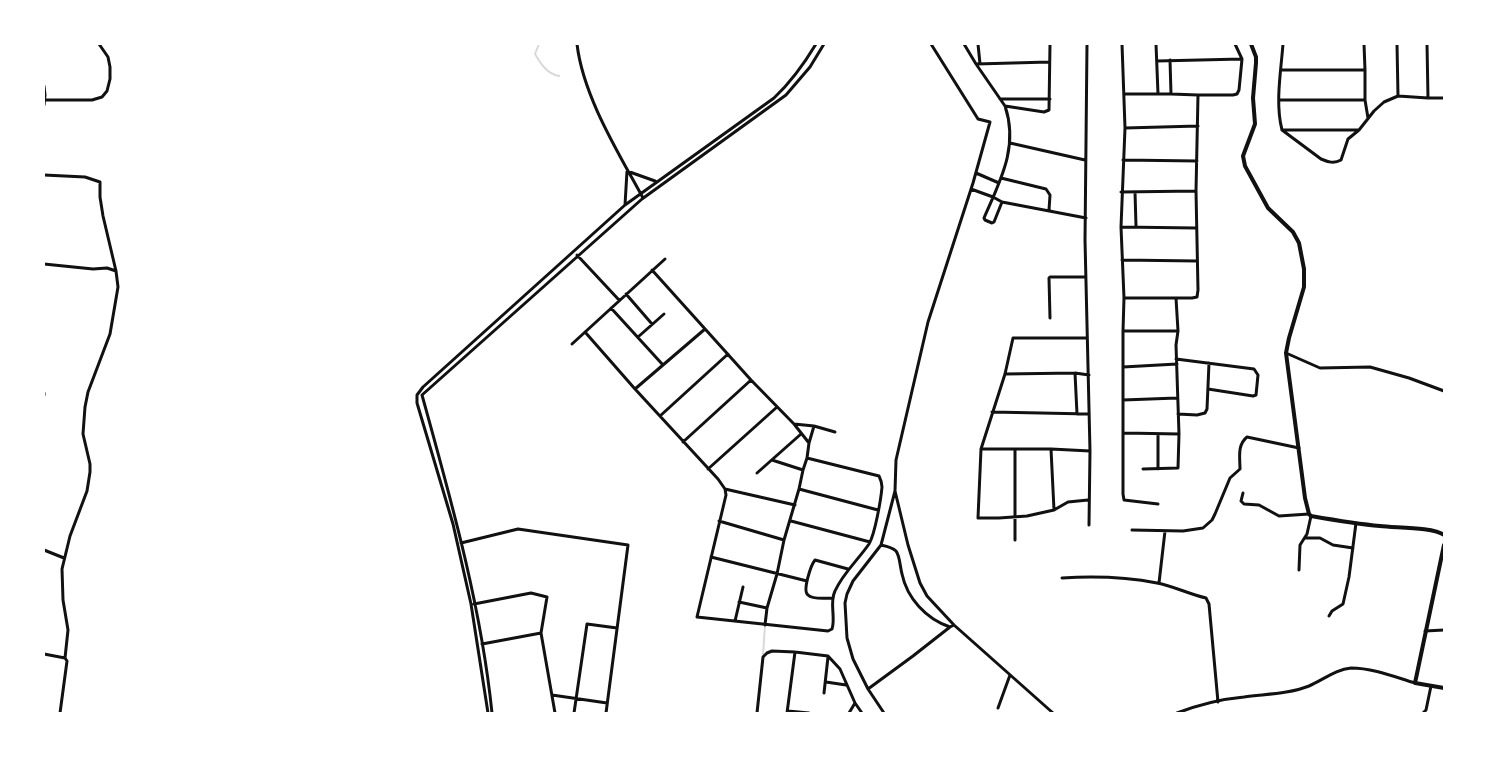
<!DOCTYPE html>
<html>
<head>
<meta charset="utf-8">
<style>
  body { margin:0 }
  #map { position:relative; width:1488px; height:757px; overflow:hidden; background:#fff; font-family:Commissioner,sans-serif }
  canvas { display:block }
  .frame { position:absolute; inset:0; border:45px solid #fff; pointer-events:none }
</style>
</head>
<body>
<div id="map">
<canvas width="1488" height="757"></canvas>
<div class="frame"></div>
</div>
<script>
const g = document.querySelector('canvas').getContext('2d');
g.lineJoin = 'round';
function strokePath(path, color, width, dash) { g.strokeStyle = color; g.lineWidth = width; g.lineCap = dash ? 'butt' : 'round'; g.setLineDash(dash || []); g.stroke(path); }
strokePath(new Path2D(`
  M539,44L535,54C541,64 547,74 559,76
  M763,655L765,625`), '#d9d9d9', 2);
strokePath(new Path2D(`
  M577,44C583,96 618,152 643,198
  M931,44L978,119L990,122L973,183L928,322L896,460L895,491L908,545L920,583L927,596L954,625L1053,713
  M964,44L976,64L1005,106C1019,147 1000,181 984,218L985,220L992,223L994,222L1002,202
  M978,44L980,64
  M1087,44L1085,240L1090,451L1089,525
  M1122,44L1125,128L1121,227L1124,298L1123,331V494L1124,500L1158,504
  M1156,44L1158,94
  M1283,44C1281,71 1275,103 1282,130L1321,159C1328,162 1334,164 1341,160L1348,139L1359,130L1374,111L1384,102L1398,96
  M1364,44L1365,70
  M1397,44L1398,96L1428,98
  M1427,44L1428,98H1444
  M1170,60L1171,94
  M1157,61L1242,59
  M976,64L1049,62
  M1281,70H1365V100L1368,118
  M44,86L45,95L44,105
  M1124,94H1171L1198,95L1196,191L1198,290L1197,297L1192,298H1124
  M1198,95H1233L1237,94L1239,90L1242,59L1235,44
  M1000,99H1050
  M45,100H92L102,97L107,91L110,79V67L108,57L99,44
  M1280,100H1365
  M1005,106L1044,112L1049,110L1050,44
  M1125,128L1198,126
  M1283,130H1359
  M1010,143L1085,160
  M1123,160L1197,161
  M976,173L999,183
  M44,175L85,177L100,182V197L103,216L116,271L118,287L110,334L88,392L85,407L83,434L90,464V472L87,491L70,536L62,569L63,600L68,630L65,658
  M1001,178L1046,189L1050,195L1049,210
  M971,189L993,197L1002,202L1086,218
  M1121,192L1196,191
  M1135,192L1136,226
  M625,205L627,171L655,181
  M1121,227L1196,228
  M577,255L619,300
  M1122,260L1197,261
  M44,264L93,269L107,268L116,271
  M652,270L751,380L794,424L809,443
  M626,294L652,324
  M611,308L663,365
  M1050,318L1049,278L1050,277H1085
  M1123,331H1178
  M585,332L635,389L718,479L725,489L726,495L697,617L828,631L832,629C836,617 829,603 835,591C843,573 858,560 869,544C875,534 881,499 882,487C882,483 881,480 879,476L807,458
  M638,337L664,314
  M1087,338H1013L1005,374L981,449L978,518H999L1027,516L1054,510L1068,502L1088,500
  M572,344L665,259
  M1286,353L1320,368L1370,367L1409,378L1444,391
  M1176,359L1254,369L1258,375L1256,395L1253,396L1208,389
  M1123,367L1177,364
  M1075,373L1077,414
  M1005,374L1075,373L1089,375
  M635,389L705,329
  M44,395V393
  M1123,400L1177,398
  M992,412L1089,414
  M1178,414L1197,415L1205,413L1207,409L1209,363
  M660,416L728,354
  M814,426L835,432
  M1124,433L1179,434
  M1158,434V469
  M683,442L751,380
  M981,449H1051L1090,451
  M1051,449L1054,510
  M772,460L803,470
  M708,469L777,407
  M1143,469L1178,468L1179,434L1176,345L1178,331L1176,298
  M757,473L801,434
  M725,489L795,505
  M799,489L878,510
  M1243,493L1241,501L1244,504L1259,505L1279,516L1309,514
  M719,521L784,540
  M791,521L870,542
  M1132,530L1183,531L1203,528L1212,520L1215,514L1230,478L1240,469C1240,458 1237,445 1247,437L1299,448
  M1305,538H1320L1333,545L1353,548
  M1015,540V449
  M461,543L518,529L628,545L606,713
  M881,545C886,546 892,547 896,551C900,556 900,567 902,574C907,598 926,619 950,627
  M44,550L64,558
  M711,557L807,581
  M1299,570L1300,545L1307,534L1311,516
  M1062,578C1094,576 1126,577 1157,583C1173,586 1189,594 1206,598L1209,604L1218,702
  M1159,583L1165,531
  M832,598C826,598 813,600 808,595C802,591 811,565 815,560L848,569
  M739,602L767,608
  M474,604L531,593L547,597L541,633L482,644
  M1329,616L1332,611L1343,604L1349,577L1356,523
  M735,621L743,587
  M765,625L767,608L777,574L784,540L799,489L803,470L807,458L809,443L814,426L794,424
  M1425,631L1444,630
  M541,633L555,713
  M44,654L65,658L67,661L60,713
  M826,682L846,685
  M868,689L913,656L950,627L954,625
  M824,693L828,657
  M552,695L607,703
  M998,708L1010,675
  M788,711L809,713
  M488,713L471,604L453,524L417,403V395L423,387L625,205L774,98C791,82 804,64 816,44
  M492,713C481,605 451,500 422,395L642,199L786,95L810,67L824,44
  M574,713L587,624L617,628
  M757,713L763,657L767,653L772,651L795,652L828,656L840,669L855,703L862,713
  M787,713L795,652
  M849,713L855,703
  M884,713L868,689L853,659L847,638L845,603L847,594L853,581L881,545L895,491
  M1177,713C1198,705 1222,699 1244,697C1266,694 1289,694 1309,686C1323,680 1336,669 1351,668C1373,668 1395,677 1415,683
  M1423,713L1426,710L1431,686`), '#111', 3);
strokePath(new Path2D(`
  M1251,44L1256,57V63L1253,98L1255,124L1243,156L1245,166L1268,208L1293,232L1299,243L1304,269V287L1289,338L1286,353L1305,498L1309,514L1311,516C1334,520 1357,524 1380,526C1395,528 1433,527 1444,535
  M1444,545L1415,683L1444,688`), '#111', 4);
</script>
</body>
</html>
